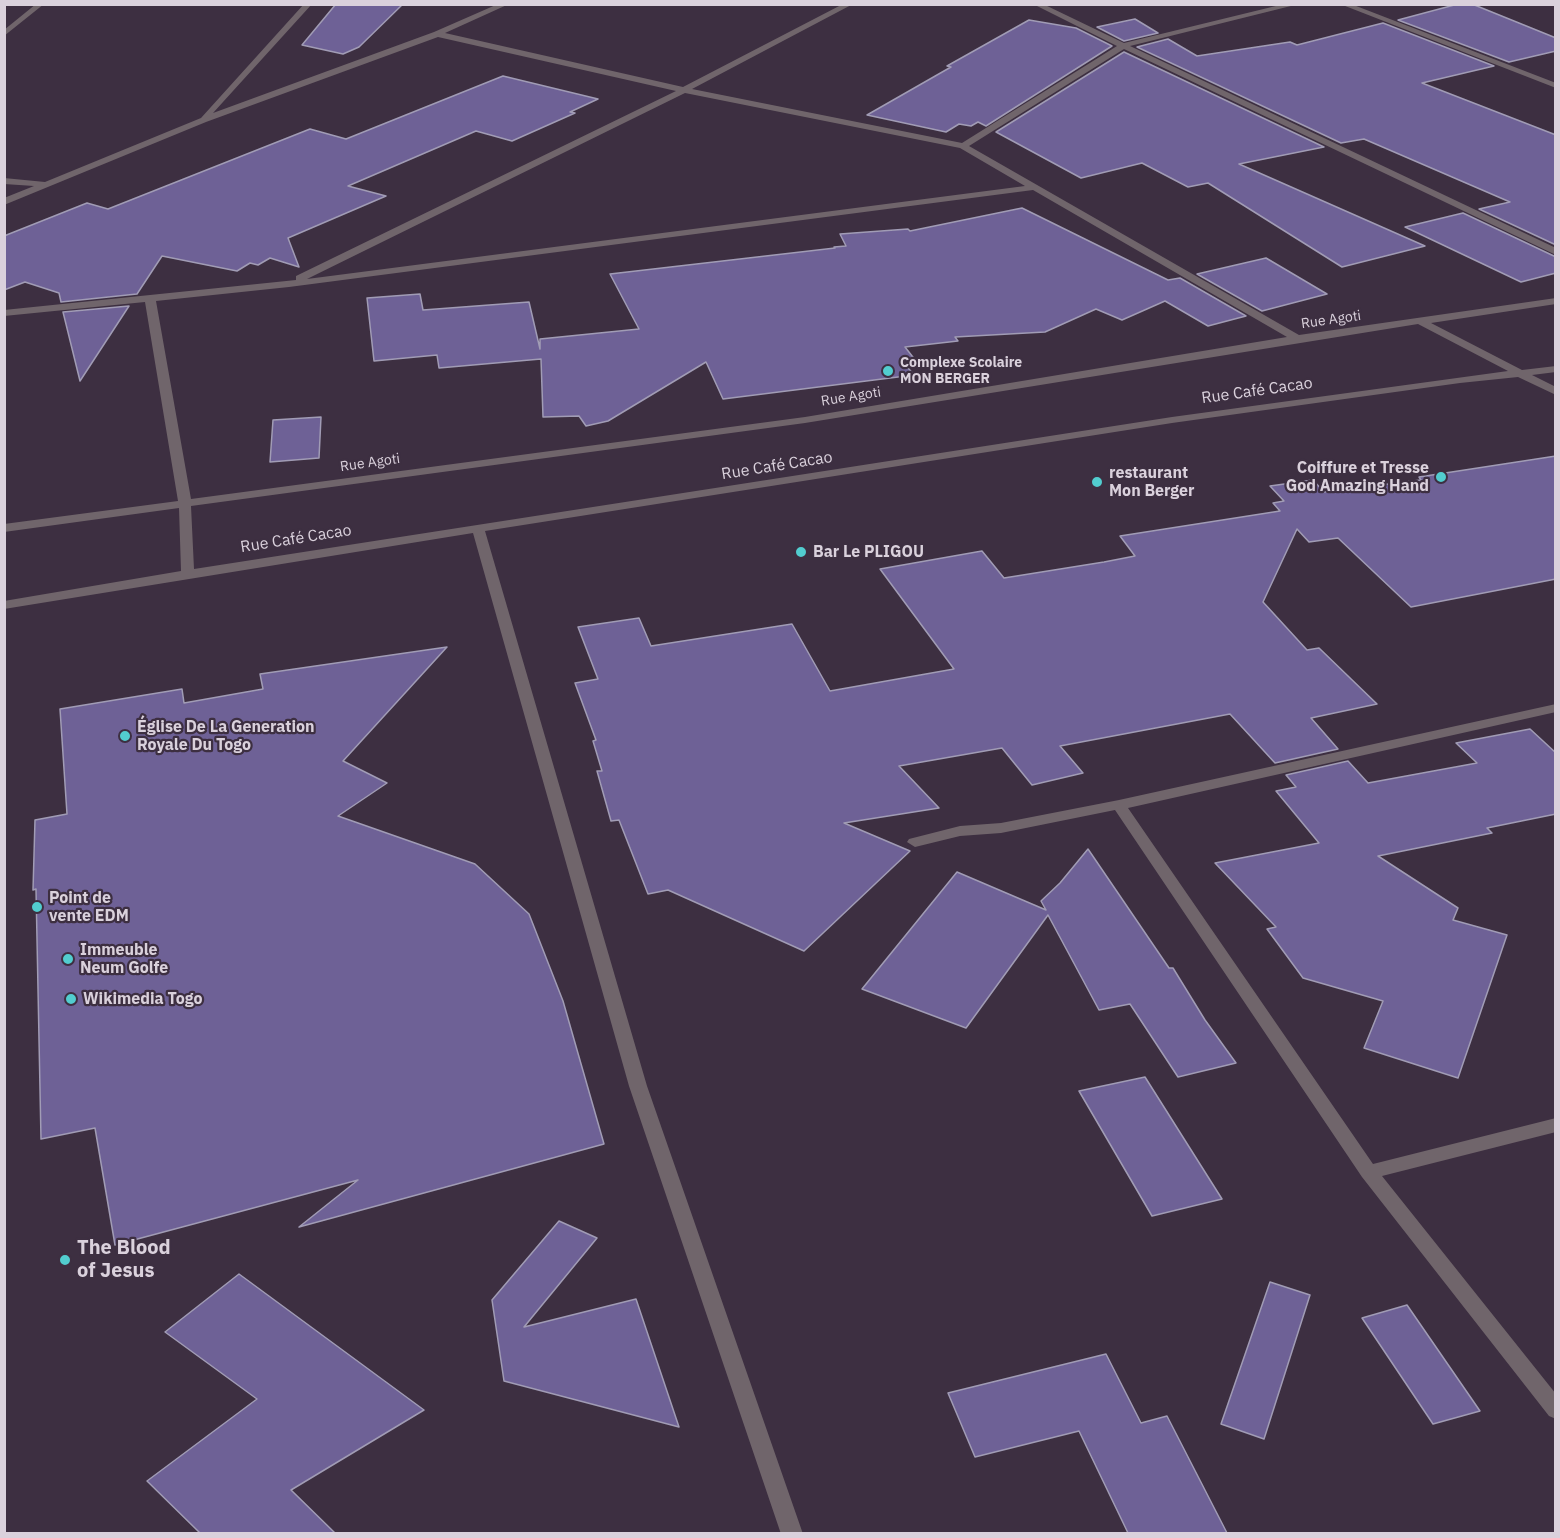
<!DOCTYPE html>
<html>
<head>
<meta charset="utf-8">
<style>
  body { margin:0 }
  #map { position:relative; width:1560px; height:1538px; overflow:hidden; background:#3d2f41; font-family:"IBM Plex Sans",sans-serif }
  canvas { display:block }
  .frame { position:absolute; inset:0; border:6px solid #dad1dc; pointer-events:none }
</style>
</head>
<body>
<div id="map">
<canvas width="1560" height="1538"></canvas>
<div class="frame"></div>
</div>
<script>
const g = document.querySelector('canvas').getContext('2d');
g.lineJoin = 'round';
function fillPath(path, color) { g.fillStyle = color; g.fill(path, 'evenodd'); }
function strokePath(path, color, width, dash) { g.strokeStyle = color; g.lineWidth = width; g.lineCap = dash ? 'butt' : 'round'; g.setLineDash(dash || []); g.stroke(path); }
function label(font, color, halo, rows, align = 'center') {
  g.font = font + ' "IBM Plex Sans",sans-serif'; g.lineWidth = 4.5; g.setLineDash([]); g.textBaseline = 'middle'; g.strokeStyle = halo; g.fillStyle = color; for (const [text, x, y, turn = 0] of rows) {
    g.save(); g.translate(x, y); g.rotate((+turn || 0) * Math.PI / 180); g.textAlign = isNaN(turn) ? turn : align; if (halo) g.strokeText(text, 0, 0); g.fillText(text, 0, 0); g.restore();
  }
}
const building = new Path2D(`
  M336,4H403L359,47L343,54L302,45Z
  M1458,4H1472L1556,38V51L1509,62L1398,20Z
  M1135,19L1158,33L1124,41L1097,27Z
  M1029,20L1076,28L1112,46L986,126L978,122L971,126L959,124L946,132L867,115L951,67L947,66Z
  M1383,23L1494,66L1422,83L1556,135V245L1479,209L1510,202L1364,139L1341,143L1137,47L1168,39L1197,56L1290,42L1297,45Z
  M1124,52L1324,147L1239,164L1425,246L1342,267L1208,183L1188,187L1142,163L1081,178L996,132Z
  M503,76L598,99L570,112L575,113L512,141L476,131L348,186L386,196L288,238L299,267L270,258L258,265L250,263L237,271L162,256L137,294L61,302L59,293L25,282L4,290V236L87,203L108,209L310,129L346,139Z
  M1022,208L1168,280L1180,278L1246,316L1208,326L1165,301L1122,320L1096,309L1045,332L955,337L958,341L905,347L916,361L903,362L914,375L723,399L706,362L608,421L586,426L579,416L543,417L541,359L439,368L437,355L374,361L367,298L420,294L423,310L529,302L540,349V339L639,329L610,274L835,248L834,247L846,246L840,234L908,229L910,231Z
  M1463,213L1556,257V273L1521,282L1405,227Z
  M1266,258L1327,294L1262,311L1197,274Z
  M129,306L80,381L63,312Z
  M321,417L319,458L270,462L273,420Z
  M1556,456V579L1411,607L1338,538L1309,542L1297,529L1263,602L1307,650L1319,648L1377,704L1311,718L1338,749L1275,763L1230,714L1060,746L1083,773L1032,785L1002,748L899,766L939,808L844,823L910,851L804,951L668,890L648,894L619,820L611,821L597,771H602L593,741L596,740L575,683L598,679L578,627L639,618L651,646L792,624L830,691L954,669L880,569L982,551L1004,578L1104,562L1135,556L1120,536L1280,511L1273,503L1284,501L1270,486L1313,480L1324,492L1421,480L1419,477Z
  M447,647L343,761L387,783L338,816L475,864L529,914L563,1001L604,1144L299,1227L358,1180L115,1245L95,1128L41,1139L36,889L33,890L35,820L67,814L60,709L182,689L184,703L263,689L260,674Z
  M1530,729L1556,753V814L1487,828L1492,833L1378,856L1458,908L1453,920L1507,935L1458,1078L1364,1048L1383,1001L1303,978L1267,929L1276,927L1215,863L1319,843L1276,791L1296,787L1286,775L1348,761L1368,783L1477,763L1456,743Z
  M1088,849L1169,968H1173L1205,1020L1236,1063L1178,1077L1130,1004L1099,1010L1048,915L966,1028L862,989L957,872L1046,910L1041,901L1060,883Z
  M1145,1077L1222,1199L1152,1216L1079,1091Z
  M559,1221L597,1238L524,1327L636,1299L679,1427L504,1381L492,1300Z
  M239,1274L424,1410L291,1490L335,1533H200L147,1481L257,1399L165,1332Z
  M1270,1282L1310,1295L1264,1439L1221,1424Z
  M1407,1305L1480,1411L1433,1424L1362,1318Z
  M1106,1354L1141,1423L1167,1416L1227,1533H1128L1079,1431L975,1457L948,1393Z`);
fillPath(building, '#6e6196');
strokePath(building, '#a19cb5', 1.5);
fillPath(new Path2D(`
  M36,4H44L4,36V30Z
  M304,4H312L213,113L434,32L498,4H509L445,33L683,87L843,4H853L692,89L962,143L1117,46L1033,4H1043L1124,43L1284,4H1299L1130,46L1556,248V255L1124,49L969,146L1299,335L1556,298V304L1431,323L1522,370L1556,366V372L1532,375L1556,387V395L1518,377L1460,383L1172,423L485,531L647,1086L803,1534H781L629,1086L473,533L4,609V601L181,571L179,508L4,532V524L178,501L145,302L4,316V310L296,280V276L676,91L438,37L206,122L4,205V198L34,186L4,184V178L45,182L201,118ZM685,93L960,148L1025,186L307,279ZM1033,190L1287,337L805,417L191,499L156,301L289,287ZM1418,324L1508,371L1172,417L194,569L191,506L805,423Z
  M1340,4H1351L1556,83V88Z
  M1556,704V712L1128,808L1373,1164L1556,1118V1132L1382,1176L1556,1394V1419L1549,1416L1362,1177L1115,810L1001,833L960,836L915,847L907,842L909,839L960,826L1001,823L1119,800Z`), '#70656b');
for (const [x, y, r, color] of [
  [888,371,6,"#52cdcf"],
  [1441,477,6,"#52cdcf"],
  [1097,482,6,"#52cdcf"],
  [801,552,6,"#52cdcf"],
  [125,736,6,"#52cdcf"],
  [37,907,6,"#52cdcf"],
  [68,959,6,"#52cdcf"],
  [71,999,6,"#52cdcf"],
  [65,1260,6,"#52cdcf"]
]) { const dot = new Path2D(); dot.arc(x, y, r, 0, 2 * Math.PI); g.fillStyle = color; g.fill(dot); strokePath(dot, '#3d2f41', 2); }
label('14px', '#dad1dc', '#3d2f41', [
  ["Rue Agoti",1331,320,-8],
  ["Rue Agoti",851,397,-9],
  ["Rue Agoti",370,463,-8]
]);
label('bold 14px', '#dad1dc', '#3d2f41', [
  ["Complexe Scolaire",900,363],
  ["MON BERGER",900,379]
], 'left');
label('16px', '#dad1dc', '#3d2f41', [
  ["Rue Café Cacao",1257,391,-8],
  ["Rue Café Cacao",777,466,-9],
  ["Rue Café Cacao",296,539,-9]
]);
label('bold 16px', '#dad1dc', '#3d2f41', [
  ["Coiffure et Tresse",1429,468,"right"],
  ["God Amazing Hand",1429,486,"right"],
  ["restaurant",1109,473],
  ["Mon Berger",1109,491],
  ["Bar Le PLIGOU",813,552],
  ["Église De La Generation",137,727],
  ["Royale Du Togo",137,745],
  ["Point de",49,898],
  ["vente EDM",49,916],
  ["Immeuble",80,950],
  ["Neum Golfe",80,968],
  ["Wikimedia Togo",83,999]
], 'left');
label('bold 20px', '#dad1dc', '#3d2f41', [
  ["The Blood",77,1248],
  ["of Jesus",77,1271]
], 'left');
</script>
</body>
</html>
